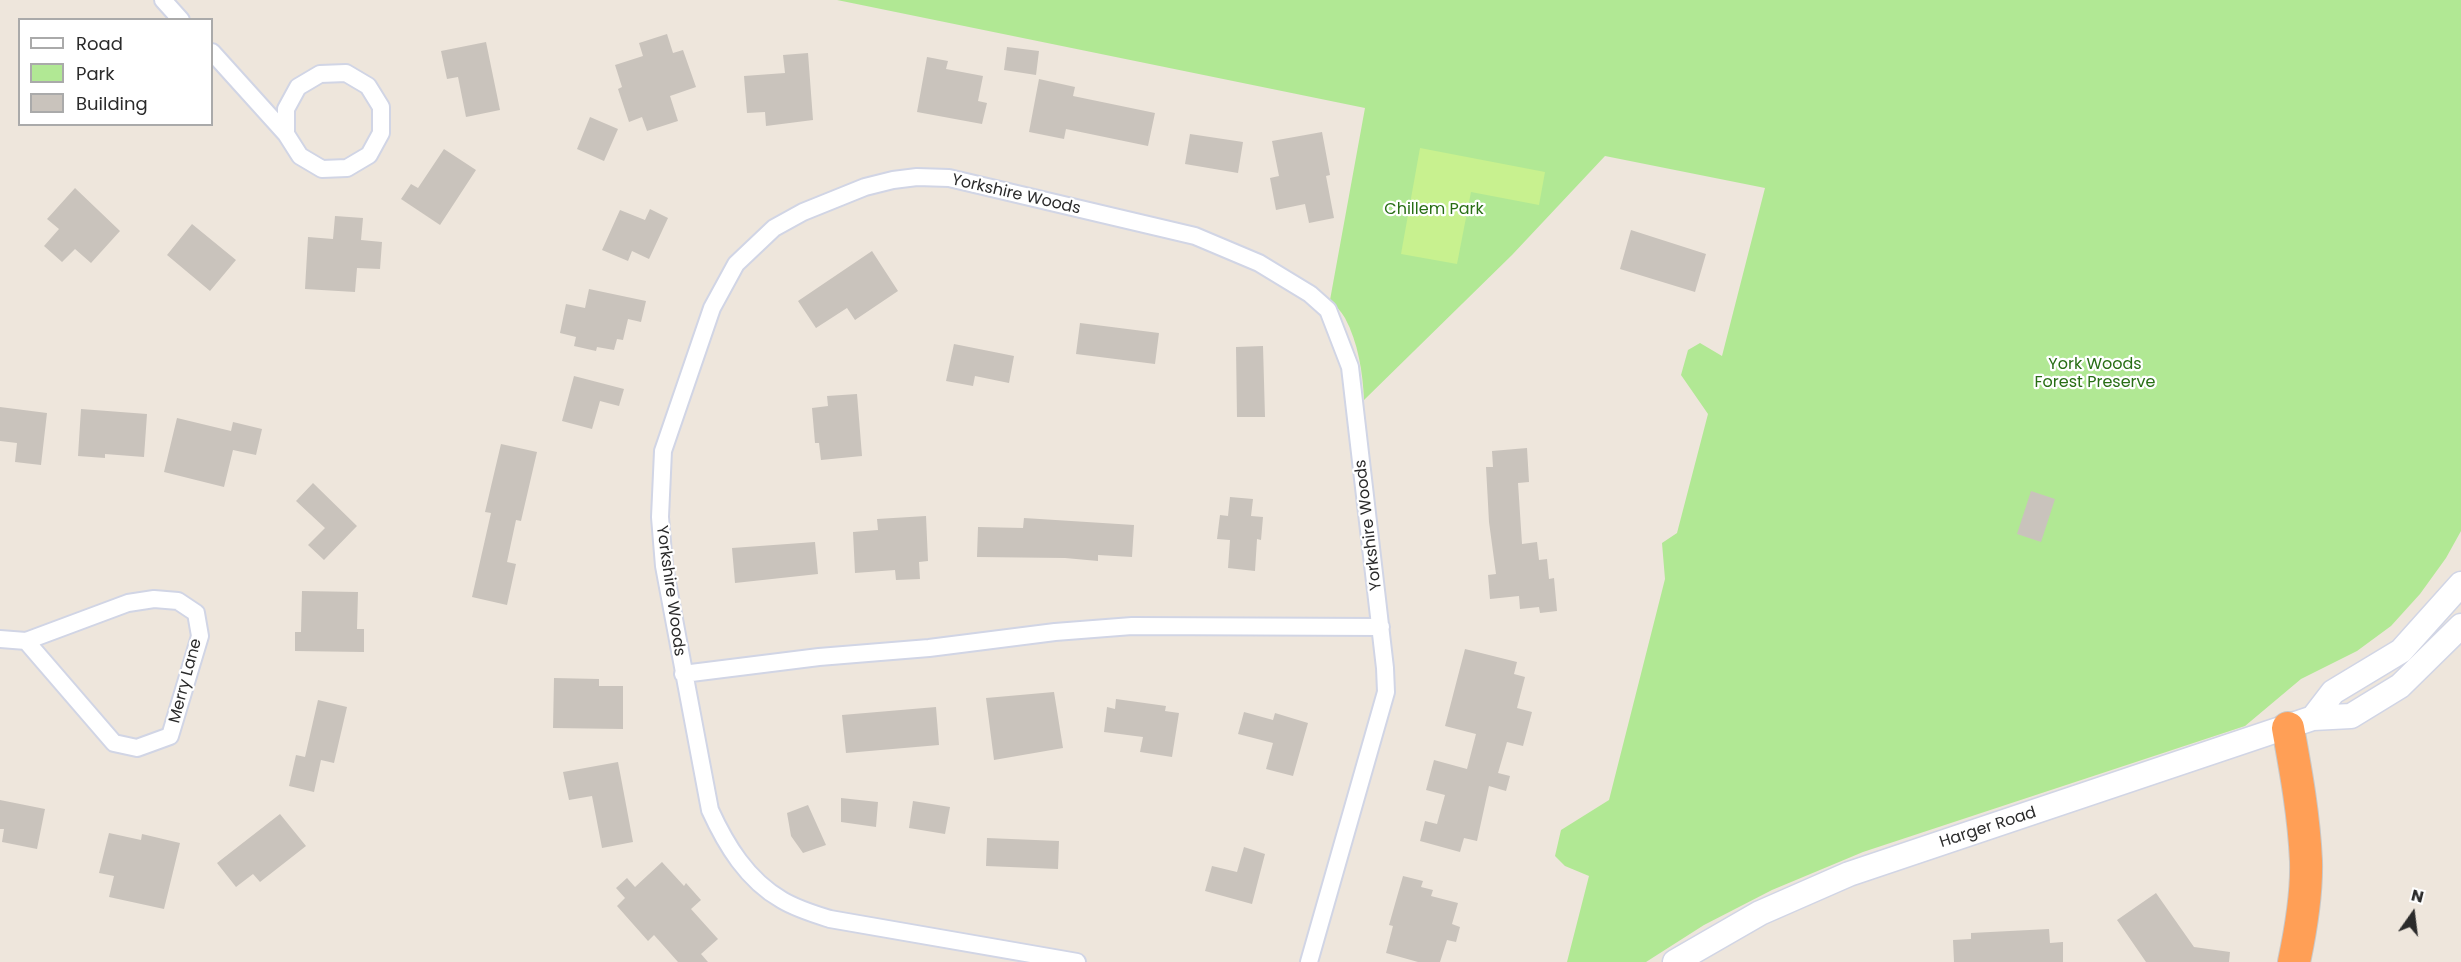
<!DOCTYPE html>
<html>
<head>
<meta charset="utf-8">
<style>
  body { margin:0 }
  #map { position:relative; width:2461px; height:962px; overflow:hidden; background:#eee6dc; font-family:Poppins,sans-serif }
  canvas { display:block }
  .legend { position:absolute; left:18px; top:18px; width:195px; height:108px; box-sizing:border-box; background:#fff; border:2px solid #aaa; margin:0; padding:8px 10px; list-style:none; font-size:18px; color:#2b2b2b }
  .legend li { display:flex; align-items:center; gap:12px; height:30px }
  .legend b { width:30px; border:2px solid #aaa }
  .north { position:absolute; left:2383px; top:884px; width:60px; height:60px; -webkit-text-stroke:4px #fff; paint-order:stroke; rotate:14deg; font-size:16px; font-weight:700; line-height:24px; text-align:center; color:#2b2b2b }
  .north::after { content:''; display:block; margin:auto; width:21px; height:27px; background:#2b2b2b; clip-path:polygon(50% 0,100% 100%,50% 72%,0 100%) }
</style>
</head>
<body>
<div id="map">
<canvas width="2461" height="962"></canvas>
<ul class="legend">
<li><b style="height:8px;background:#fff"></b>Road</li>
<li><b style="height:16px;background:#b1e894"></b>Park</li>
<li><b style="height:16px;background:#c9c3bc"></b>Building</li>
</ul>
<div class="north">N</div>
</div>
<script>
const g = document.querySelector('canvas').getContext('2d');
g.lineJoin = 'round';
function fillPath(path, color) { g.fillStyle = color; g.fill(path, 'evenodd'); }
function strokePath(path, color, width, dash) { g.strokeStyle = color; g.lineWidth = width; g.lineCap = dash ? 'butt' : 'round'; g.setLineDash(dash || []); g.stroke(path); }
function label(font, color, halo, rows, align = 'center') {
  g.font = font + ' Poppins,sans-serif'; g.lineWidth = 4.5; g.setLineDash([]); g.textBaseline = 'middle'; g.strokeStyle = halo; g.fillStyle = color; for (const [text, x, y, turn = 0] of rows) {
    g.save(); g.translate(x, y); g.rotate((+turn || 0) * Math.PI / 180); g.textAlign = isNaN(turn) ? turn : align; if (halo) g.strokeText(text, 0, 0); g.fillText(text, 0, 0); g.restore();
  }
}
fillPath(new Path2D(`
  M837,0H2461V531L2446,558L2420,594L2391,626L2357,651L2301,679L2245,726L1863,852L1772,890L1704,925L1646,962H1567L1589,876L1565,866L1555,856L1561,830L1609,800L1665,579L1662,543L1677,533L1708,414L1681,375L1688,350L1700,343L1722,356L1765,188L1605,156L1512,255L1364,400C1363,373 1358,342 1345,318C1341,311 1335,305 1330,300L1365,108Z`), '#b1e894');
fillPath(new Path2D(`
  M1420,148L1545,172L1539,205L1471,192L1457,264L1401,254Z`), '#c8f18f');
fillPath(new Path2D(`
  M667,34L673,53L683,50L696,87L670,96L678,121L647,131L642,117L629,122L618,89L622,87L615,65L643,56L639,43Z
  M486,42L500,110L466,117L458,77L447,79L441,51Z
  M1007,47L1039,51L1036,75L1004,70Z
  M808,53L813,120L766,126L765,112L747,113L744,76L785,73L783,55Z
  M927,57L948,61L946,69L983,76L978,101L987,103L982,124L917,112Z
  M1039,79L1075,87L1073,96L1155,113L1148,146L1066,129L1064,139L1029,132Z
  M590,117L618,129L604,161L577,149Z
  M1322,132L1330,175L1326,176L1334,218L1309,223L1305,204L1276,210L1270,178L1279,176L1272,141Z
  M1190,134L1243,142L1238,173L1185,164Z
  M444,149L476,170L440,225L401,199L411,184L418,188Z
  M75,188L120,231L91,263L75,249L62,262L44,246L59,229L47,219Z
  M650,209L668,218L649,259L632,251L628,261L602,250L620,210L645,220Z
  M335,216L363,218L361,240L382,242L380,269L357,268L355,292L305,289L308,237L333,239Z
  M192,224L236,260L210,291L167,255Z
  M1631,230L1706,254L1695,292L1620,269Z
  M872,251L898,291L855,320L847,308L816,328L798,301Z
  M589,289L646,301L641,322L628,319L623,340L617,339L614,350L597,347L596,351L574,346L576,337L560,333L566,304L585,308Z
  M1080,323L1159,333L1155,364L1076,354Z
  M954,344L1014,356L1009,383L975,376L973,386L946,381Z
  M1263,346L1265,417H1237L1236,347Z
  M574,376L624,389L619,406L600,401L592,429L562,421Z
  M857,394L862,456L821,460L819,443H815L812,408L828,406L827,396Z
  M0,407L47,413L41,465L15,462L17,443L0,441Z
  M81,409L147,414L144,457L105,454V458L78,456Z
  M177,418L231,431L233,422L262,429L256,455L233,450L224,487L164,472Z
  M501,444L537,452L521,521L516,520L507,562L516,564L507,605L472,597L491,513L485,512Z
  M1527,448L1529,482L1518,483L1522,544L1537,542L1539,560L1547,559L1549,579L1554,578L1557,611L1540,613L1539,607L1520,609L1519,596L1490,599L1488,575L1496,574L1489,522L1486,467H1493L1492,451Z
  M313,483L357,526L324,560L308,545L325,528L296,501Z
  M2031,491L2055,499L2041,542L2017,534Z
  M1230,497L1253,499L1251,516L1263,517L1261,540L1257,539L1255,571L1228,568L1230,540L1217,539L1220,515L1228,516Z
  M926,516L928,561L919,562L920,579L896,580L895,570L855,573L853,532L878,530L877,519Z
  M1024,518L1134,525L1132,557L1098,555V561L1065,558L977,557L978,527L1023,528Z
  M815,542L818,574L735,583L732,548Z
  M302,591L358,592L357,629H364V652L295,651V632H301Z
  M1465,649L1517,662L1514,674L1525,677L1517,708L1532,712L1523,746L1507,742L1498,773L1510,776L1506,791L1489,786L1477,841L1464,838L1460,852L1420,841L1425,821L1437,824L1445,795L1426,790L1434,760L1467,769L1476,734L1445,726Z
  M554,678L599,679V686H623V729L553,728Z
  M1054,692L1063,748L994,760L986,698Z
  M1116,699L1166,706L1165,711L1179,713L1172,757L1140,752L1143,737L1104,732L1107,707L1115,709Z
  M318,700L347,707L334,763L321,760L314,792L289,786L296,755L305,757Z
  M936,707L939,745L846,753L842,715Z
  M1244,712L1273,720L1275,713L1308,723L1293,776L1266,769L1273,743L1238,734Z
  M618,762L633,842L602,848L592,796L569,800L563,772Z
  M841,798L878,802L876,827L841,822Z
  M0,800L45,809L37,849L2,842L4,829H0Z
  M913,801L950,807L945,834L909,828Z
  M808,805L826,845L803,853L791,836L787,813Z
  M280,814L306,846L260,882L253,874L236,887L217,863Z
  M109,833L141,840L142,834L180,843L164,909L109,897L114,876L99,873Z
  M987,838L1059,841L1058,869L986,866Z
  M1244,847L1265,854L1252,904L1205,891L1212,866L1237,872Z
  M662,862L684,886L686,883L701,900L691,909L718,939L701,954L708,962H678L654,935L648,941L617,906L625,898L616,888L627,878L635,887Z
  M1403,876L1423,881L1421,887L1433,890L1431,896L1458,903L1452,924L1460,927L1456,942L1447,940L1440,962H1418L1386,953L1393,926L1389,925Z
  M2156,893L2194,947L2230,952L2229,962H2146L2117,920Z
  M2049,929L2050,943L2063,942V962H1954L1953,940L1971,939V933Z`), '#c9c3bc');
const street = new Path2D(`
  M163,0L181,20
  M212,52L286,134L300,156L322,169L347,168L369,155L381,133V107L368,86L346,73L320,74L298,87L286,109V134
  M0,639L26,641L128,603L154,599L178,601L196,613L200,636L170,736L137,748L114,743L26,641
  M683,674L819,657L929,648L1055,632L1132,626L1381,627
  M1077,962L830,919C814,914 797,909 782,900C747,880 726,845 710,810L664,566L660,517L663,451L712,308L736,264L774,228L803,212L865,187L893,180L917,177L949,178L1195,236L1259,263L1310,294L1328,310L1350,367L1385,668L1386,692L1309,962`);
const secondary = new Path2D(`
  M2313,718L2333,692L2401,651L2461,584
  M1675,962L1760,913L1849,874L2313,718L2351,716L2400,686L2461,626`);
const highway = new Path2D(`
  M2288,728C2296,772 2304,816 2306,861C2307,895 2301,929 2294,962`);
strokePath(street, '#d1d5e5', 20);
strokePath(secondary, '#d1d5e5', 27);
strokePath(highway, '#c8c8c8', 34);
strokePath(street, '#fff', 16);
strokePath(secondary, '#fff', 24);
strokePath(highway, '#ff9f56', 32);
label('16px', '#2b2b2b', '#fff', [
  ["Yorkshire Woods",1016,195,13],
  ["Yorkshire Woods",1369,525,-97],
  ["Yorkshire Woods",670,591,82],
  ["Merry Lane",186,681,-75],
  ["Harger Road",1988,828,-18]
]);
label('16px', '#286e15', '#fff', [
  ["Chillem Park",1434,210],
  ["York Woods",2095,365],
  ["Forest Preserve",2095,383]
]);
</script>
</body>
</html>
